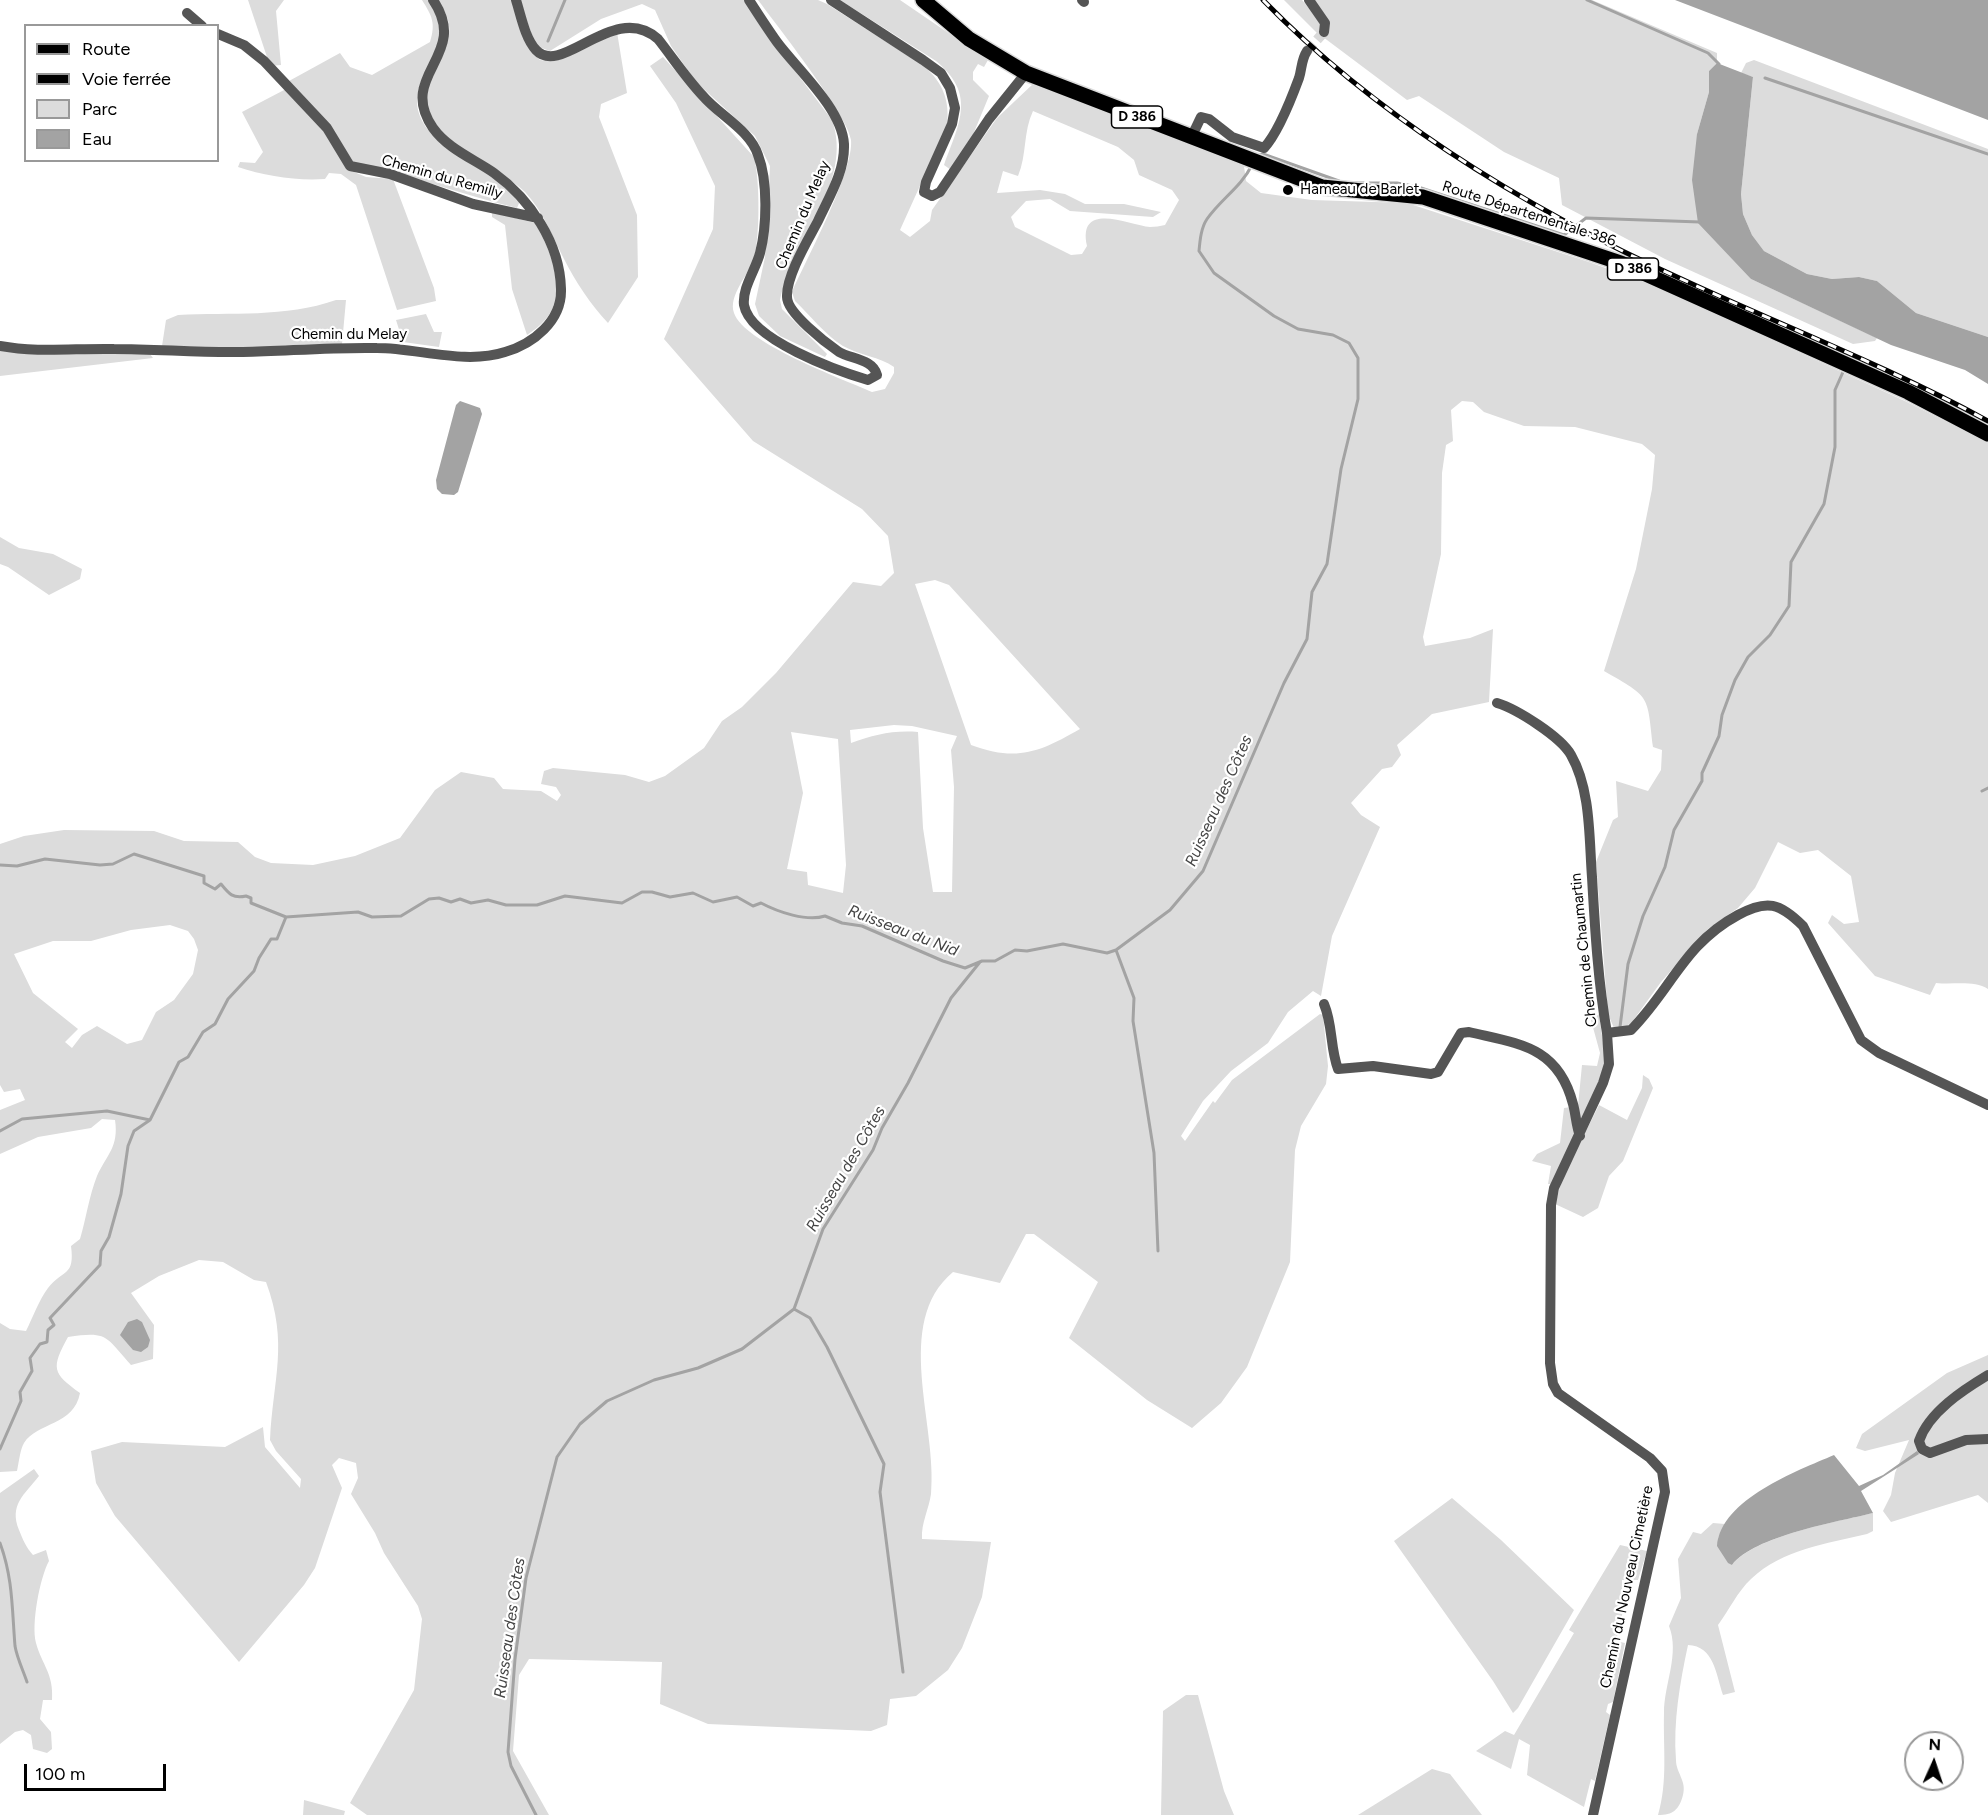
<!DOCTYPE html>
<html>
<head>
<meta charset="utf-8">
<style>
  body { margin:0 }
  #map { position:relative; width:1988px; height:1815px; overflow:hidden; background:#fff; font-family:Figtree,sans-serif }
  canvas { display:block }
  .legend { position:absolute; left:24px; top:24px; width:195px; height:138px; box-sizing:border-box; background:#fff; border:2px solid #999; margin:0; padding:8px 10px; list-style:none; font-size:18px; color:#000 }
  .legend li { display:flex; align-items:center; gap:12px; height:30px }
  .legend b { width:30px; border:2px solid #999 }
  .north { position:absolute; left:1904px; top:1731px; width:60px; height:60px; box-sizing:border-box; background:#fff; border:2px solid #999; border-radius:50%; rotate:3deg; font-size:16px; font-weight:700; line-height:24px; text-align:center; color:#000 }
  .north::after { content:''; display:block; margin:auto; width:21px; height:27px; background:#000; clip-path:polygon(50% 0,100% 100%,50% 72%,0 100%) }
  .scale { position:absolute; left:24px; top:1764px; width:142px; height:27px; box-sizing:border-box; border:3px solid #000; border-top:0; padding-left:8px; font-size:18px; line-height:21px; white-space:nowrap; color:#000; -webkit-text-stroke:4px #fff; paint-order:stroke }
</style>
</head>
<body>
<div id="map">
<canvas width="1988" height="1815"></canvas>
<ul class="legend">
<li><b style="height:8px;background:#000"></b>Route</li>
<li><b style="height:8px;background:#000"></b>Voie ferrée</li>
<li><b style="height:16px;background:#dcdcdc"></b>Parc</li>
<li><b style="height:16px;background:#a3a3a3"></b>Eau</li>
</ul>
<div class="north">N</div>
<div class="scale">100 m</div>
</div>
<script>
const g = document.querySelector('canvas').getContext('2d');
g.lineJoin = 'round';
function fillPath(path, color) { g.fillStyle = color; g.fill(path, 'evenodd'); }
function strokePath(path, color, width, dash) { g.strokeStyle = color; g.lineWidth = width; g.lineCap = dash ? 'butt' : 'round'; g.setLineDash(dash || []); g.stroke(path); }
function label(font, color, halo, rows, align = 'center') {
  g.font = font + ' Figtree,sans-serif'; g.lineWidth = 4.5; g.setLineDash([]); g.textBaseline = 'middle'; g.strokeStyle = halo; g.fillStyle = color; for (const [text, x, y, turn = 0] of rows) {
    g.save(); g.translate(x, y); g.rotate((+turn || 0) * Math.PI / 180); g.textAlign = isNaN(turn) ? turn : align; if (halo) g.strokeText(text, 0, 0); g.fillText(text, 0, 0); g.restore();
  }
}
fillPath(new Path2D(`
  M248,0H284L276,11L281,65L270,66Z
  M422,0H428C431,4 437,10 439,15C452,58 393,85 429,131C444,150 466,158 485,171C497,180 508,191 520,201L517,208C462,195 410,174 355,165L289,81L340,53L350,67L372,75L430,42C436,23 432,16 422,0Z
  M438,0H512L534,54L540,60L548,61L617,32L627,93L601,104L599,117L637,215L638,277L608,323C591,305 575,281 564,259C552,236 543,211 525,192C499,167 439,145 429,110C415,63 473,50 438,0Z
  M519,0H746L764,30L832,120C854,181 793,242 780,300L782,309L827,354L825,357L780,336L759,316L755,304L765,257L770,166L755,136L696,82L671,46L655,10L642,4L601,19L550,51L536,46Z
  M758,0H818L827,4L924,66C943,83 950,100 947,126L900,230L910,237L930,221L932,210L997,118L1034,83L1244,166L1246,181L1261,193L1312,200L1407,203L1589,262L1644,282L1905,401L1988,443V989C1974,980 1954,985 1936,983L1930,995L1875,976L1828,923L1832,915L1844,924L1859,922L1851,876L1818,850L1800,853L1778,842L1755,888L1738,908L1708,929L1661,982L1632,1022L1623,1029L1614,1028L1608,1014L1596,862L1613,820L1618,817L1616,781L1648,791L1661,770L1662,750L1653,747C1647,694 1651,698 1604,671L1636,569L1652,489L1655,455L1642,444L1575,427L1524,426L1484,412L1473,402L1462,401L1451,410L1453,441L1446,445L1442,473L1441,554L1423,637L1425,646L1470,638L1493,629L1489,702L1432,714L1397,745L1401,755L1392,767L1382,769L1351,803L1361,815L1380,827L1332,936L1321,996L1313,991L1288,1012L1268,1043L1231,1071L1203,1101L1181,1136L1185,1141L1213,1101L1215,1103L1232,1080L1320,1014L1323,1015L1328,1066L1326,1084L1301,1126L1295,1150L1290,1262L1247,1367L1221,1403L1192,1428L1147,1400L1069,1338L1098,1282L1034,1234H1026L1000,1283L953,1272C892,1323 938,1425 931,1494C929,1509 921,1523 922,1539L991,1542L982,1597L962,1648L948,1670L916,1696L890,1699L887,1725L871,1731L708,1724L660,1704L662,1662L529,1659L519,1675L513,1751L549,1815H367L350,1803L414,1690L422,1619L418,1606L384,1553L375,1533L351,1494L358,1478L356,1463L339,1458L332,1465L342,1488L315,1568L304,1585L239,1662L115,1516L96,1483L91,1451L122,1442L225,1447L263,1427L265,1447L300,1488L301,1479L276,1451L270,1440C273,1378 289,1344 266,1282L254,1280L223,1262L199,1260L159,1276L131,1293L154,1325L153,1359L131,1365C105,1336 108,1331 68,1337C51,1368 52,1373 80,1393C74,1426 37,1422 24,1443C20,1450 19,1462 17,1471L0,1472V1323L10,1329L26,1331C33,1317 39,1300 48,1288C63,1269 75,1277 71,1246L80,1239C86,1219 89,1196 97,1176C107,1154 119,1147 115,1120L102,1119L91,1128L38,1137L0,1154V1110L25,1100L20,1089L4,1092L0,1085V844L24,836L64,830L154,831L184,841L238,842L255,857L271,863L313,865L355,856L400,838L435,790L461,772L494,778L503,789L541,791L557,801L561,795L556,787L541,784L544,771L553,768L625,775L649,782L665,776L704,748L722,721L742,707L776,673L853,582L881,586L894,573L888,536L862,509L753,441L664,339L713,229L715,186L676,103L650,66L663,57L754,157C760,180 760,236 754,258C749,275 728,295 734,313C744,343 843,379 872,392L885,389L894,373V367C880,357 859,355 843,346C825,335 810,315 795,301L792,292C806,260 854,171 851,140C849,117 775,23 758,0ZM1033,111L1118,147L1134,160L1139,175L1172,190L1179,200L1165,225C1160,226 1155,227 1150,227C1130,225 1077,200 1087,246L1082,254L1071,255L1015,227L1011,217L1026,201L1050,199L1070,211L1153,217L1161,212L1124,204H1085L1065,194L1040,190L997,193L1003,171L1018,176C1027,155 1023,132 1033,111ZM935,580L949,585L1080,729C1040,752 1017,762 971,745L915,584ZM894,725L912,726L957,736L951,750L954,787L952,892H933L923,828L918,732C892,730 874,735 851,743L850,730ZM791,732L838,739L846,865L843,893L808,885L807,872L787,869L803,793ZM170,925L188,931L194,939L198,950L193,974L174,1000L156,1012L142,1040L127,1044L97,1026L82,1035L72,1048L65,1042L78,1029L33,993L14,954L53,941H91L131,930Z
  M840,0H900L988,60L984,67L978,64L973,72V80L989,96L967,149L951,170L944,165C960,122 976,94 936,61Z
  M1284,0H1302L1321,22V28L1317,33Z
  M1313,0H1592L1717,53V63L1709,71V92L1697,134L1751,279L1877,338L1875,341L1853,344L1665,259L1562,205L1559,178L1504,152L1419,96L1407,100L1323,37L1329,27Z
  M1754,60L1988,149V337L1916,313L1877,281L1859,277L1832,279L1807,274L1764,251L1752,235L1743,214L1741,194L1753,77L1741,73L1746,63Z
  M286,89L320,125L347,169L366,177L393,179L434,288L436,301L397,310L356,185L341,174L329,173L325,179C296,181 265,176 238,167L240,162L255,163L263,152L242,112Z
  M492,212L535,223C550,248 569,294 545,320C540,326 533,331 527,335L512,289L505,225L492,217Z
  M336,300H346L342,344L241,348L162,346L166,320L178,315C231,312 285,318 336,300Z
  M426,314L434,332H442L439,347L403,342L396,320Z
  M0,349L150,354L153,358L0,376Z
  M0,537L19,548L53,554L82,569L80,579L49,595L8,567L0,564Z
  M1599,1014L1606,1065L1581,1126L1578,1106L1582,1065L1597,1066L1600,1053L1591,1020Z
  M1643,1075L1649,1079L1653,1088L1623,1161L1609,1176L1598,1208L1583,1217L1555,1204L1563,1177L1599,1105L1627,1120L1642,1088Z
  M1571,1107L1576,1136L1552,1184H1548L1551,1166L1532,1161L1537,1154L1560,1143L1564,1108Z
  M1988,1355V1503L1978,1495L1891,1522L1883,1511L1891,1495L1895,1473L1909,1440L1865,1451L1856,1448L1862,1434L1947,1373Z
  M34,1469L39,1476C24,1495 9,1505 19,1530C23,1540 26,1547 33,1555L46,1550L49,1561C40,1577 31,1624 36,1643C42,1665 54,1674 52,1700H43L40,1719L51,1732L52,1749L47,1753L33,1749L31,1735L23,1730L15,1732L0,1744V1493Z
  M1452,1498L1501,1540L1574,1610L1518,1708L1513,1713L1493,1681L1394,1541Z
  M1873,1513V1531L1867,1534C1826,1544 1783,1549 1751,1579C1738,1591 1729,1610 1718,1625L1735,1692L1723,1695C1716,1674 1714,1646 1688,1645C1680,1682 1673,1722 1676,1760C1676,1773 1687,1781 1683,1795C1679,1810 1673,1815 1658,1815C1668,1781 1663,1748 1664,1713C1664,1684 1680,1654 1669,1626L1681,1598L1678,1559L1693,1532L1701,1534L1713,1523L1725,1524L1718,1538L1732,1565C1755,1536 1836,1522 1873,1513Z
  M1620,1545L1647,1551L1638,1580H1622V1591L1626,1598L1616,1641L1625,1643L1613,1702L1608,1704L1606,1712L1610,1715L1595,1781L1591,1779L1584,1807L1527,1775L1530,1745L1519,1739L1511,1769L1476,1751L1505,1731L1514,1735L1574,1633L1569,1630Z
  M1186,1695H1198L1224,1791L1234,1815H1161L1163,1711Z
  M1432,1769L1450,1774L1482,1815H1358Z
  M304,1800L345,1811L344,1815H303Z`), '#dcdcdc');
fillPath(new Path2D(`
  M1675,0H1988V120Z
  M1717,63L1753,77L1741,194L1743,214L1752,235L1764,251L1807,274L1832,279L1859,277L1877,281L1916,313L1988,337V384L1965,370L1891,345L1751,279L1698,223L1692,180L1697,134L1709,92V71Z
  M460,401L480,408L482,414L458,492L454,495L442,494L437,489L436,480L456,405Z
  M137,1319L142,1322L150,1340L148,1347L141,1352L133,1350L120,1335L128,1322Z
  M1917,1451L1919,1454L1861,1491L1873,1513C1837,1522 1754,1536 1732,1565L1728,1563L1717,1546C1721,1499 1797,1471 1834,1455L1859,1486L1883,1475Z`), '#a3a3a3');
strokePath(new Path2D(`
  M1587,0L1708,53L1719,64
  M548,41L565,0
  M1765,78L1988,154
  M1256,156L1263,154L1339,181
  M1355,183H1397L1418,187L1564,235L1586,218L1700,222
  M1982,791L1988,788
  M0,865L17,866L45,859L100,865L113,864L134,854L204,876V883L215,889L221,884C229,894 233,899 246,896L251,898V903L286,917L358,912L372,917L401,916L429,899L439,898L451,902L460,899L471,903L488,900L506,905H537L565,896L622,903L642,892H652L670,897L693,893L713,902L737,897L753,906L761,903C778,912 807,922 825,916L842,923L862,926L943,961L965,968L982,961H995L1015,950L1027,951L1063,944L1107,953L1116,950L1170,910L1203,871L1284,683L1307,639L1312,592L1327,564L1341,469L1358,399V358L1349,343L1333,335L1298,329L1274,316L1214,273L1199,251C1200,240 1201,228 1207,219C1221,199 1241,187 1252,165
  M1116,950L1134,998L1133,1021L1154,1153L1158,1251
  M1620,1027L1628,964L1643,916L1665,867L1674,830L1702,781V773L1719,736L1722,715L1735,680L1748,657L1770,635L1789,606L1791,562L1824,504L1835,447V390L1843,372
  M0,1131L22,1119L107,1111L150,1120
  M794,1309L810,1318L827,1347L884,1464L880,1492L903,1672
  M0,1449L21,1401L20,1392L32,1371L30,1358L40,1344L47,1342L48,1330L54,1325L50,1318L100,1265L101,1251L109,1237L121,1194L128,1146L134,1131L150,1120L179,1062L188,1057L203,1032L215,1024L228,999L254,971L259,958L271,939H277L286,917
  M0,1543C13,1578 12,1610 15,1646C17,1658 23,1670 27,1682
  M536,1815L511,1766L508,1752L515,1659L526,1578L557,1457L580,1424L607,1401L654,1380L698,1368L742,1349L794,1309L823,1229L873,1150L882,1128L908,1083L951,998L980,962`), '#a3a3a3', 3);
strokePath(new Path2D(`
  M1307,51L1324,32`), '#d9d9d9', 10, [10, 5]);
const primary = new Path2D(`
  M923,0L969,39L1026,73L1322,187L1423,197L1621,263L1908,392L1988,434`);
strokePath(primary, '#dbdbdb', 18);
strokePath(new Path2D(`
  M516,0C521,16 525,38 536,50C562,78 614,0 658,39C673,58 686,78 703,96C719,115 750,130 758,155C768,181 767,226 760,253C756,269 742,288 744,305C750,340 838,371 868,380L877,375C873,359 851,359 839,352C826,343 787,313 787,297C786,276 808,240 818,221C829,197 845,172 844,144C842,109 797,69 777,42C767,28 758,14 749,0
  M831,0L923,60L941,73L950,88L955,108L952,124L926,182L924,192L932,196L940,192L989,119L1026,73
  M1082,0L1084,2
  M1309,0L1325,23L1324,32
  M187,13L202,26
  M218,34L244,45L264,61L327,128L350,166L390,174L473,204L538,218
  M1191,138L1201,117L1209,119L1232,137L1264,148C1277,134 1292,97 1299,78C1302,69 1301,60 1307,51
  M0,346C37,353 77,348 114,349C158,349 200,353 243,352C288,351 332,347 377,348C418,348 465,365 505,352C533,344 562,321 561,289C560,243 530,199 494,173C474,159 448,149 433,128C396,74 471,56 433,0
  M1497,703C1517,709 1561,737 1571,755C1591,790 1589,838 1592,877C1595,929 1598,982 1607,1033L1631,1030C1671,990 1684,944 1738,915C1767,899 1780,903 1803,926L1861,1040L1879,1053L1988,1105
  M1324,1004C1333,1025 1330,1048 1338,1069L1373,1066L1431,1074L1438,1072L1461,1033L1469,1032C1519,1044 1558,1046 1573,1104C1576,1115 1576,1125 1580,1136
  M1988,1375C1963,1390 1929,1412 1919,1441L1922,1449L1930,1453L1966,1440L1988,1439
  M1593,1815L1665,1492L1662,1471L1650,1458L1558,1393L1553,1384L1550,1363L1551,1205L1554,1188L1603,1083L1609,1064L1607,1033`), '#555', 10);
strokePath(primary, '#000', 15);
const rail = new Path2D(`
  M1263,0C1381,121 1535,213 1688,282C1788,328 1891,368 1988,421`);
strokePath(rail, '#000', 5);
strokePath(rail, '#fff', 3, [9]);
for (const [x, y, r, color] of [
  [1288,190,6,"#000"]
]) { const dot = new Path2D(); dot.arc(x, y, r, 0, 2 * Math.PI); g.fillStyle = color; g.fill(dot); strokePath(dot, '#fff', 2); }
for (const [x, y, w] of [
  [1137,117,51],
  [1633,269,51]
]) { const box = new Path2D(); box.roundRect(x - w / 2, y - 11, w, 22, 4.5); g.fillStyle = '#fff'; g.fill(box); strokePath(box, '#000', 1.5); }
label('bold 14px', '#000', null, [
  ["D 386",1137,117],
  ["D 386",1633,269]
]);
label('15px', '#000', '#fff', [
  ["Chemin du Remilly",442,177,16],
  ["Route Départementale 386",1529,214,18],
  ["Chemin du Melay",803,215,-67],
  ["Chemin du Melay",349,335],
  ["Chemin de Chaumartin",1584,950,-96],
  ["Chemin du Nouveau Cimetière",1627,1587,-78]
]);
label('15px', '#000', '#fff', [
  ["Hameau de Barlet",1300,190]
], 'left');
label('italic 16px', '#444', '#fff', [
  ["Ruisseau des Côtes",1219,801,-66],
  ["Ruisseau du Nid",903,931,21],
  ["Ruisseau des Côtes",846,1169,-60],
  ["Ruisseau des Côtes",510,1628,-82]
]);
</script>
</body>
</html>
